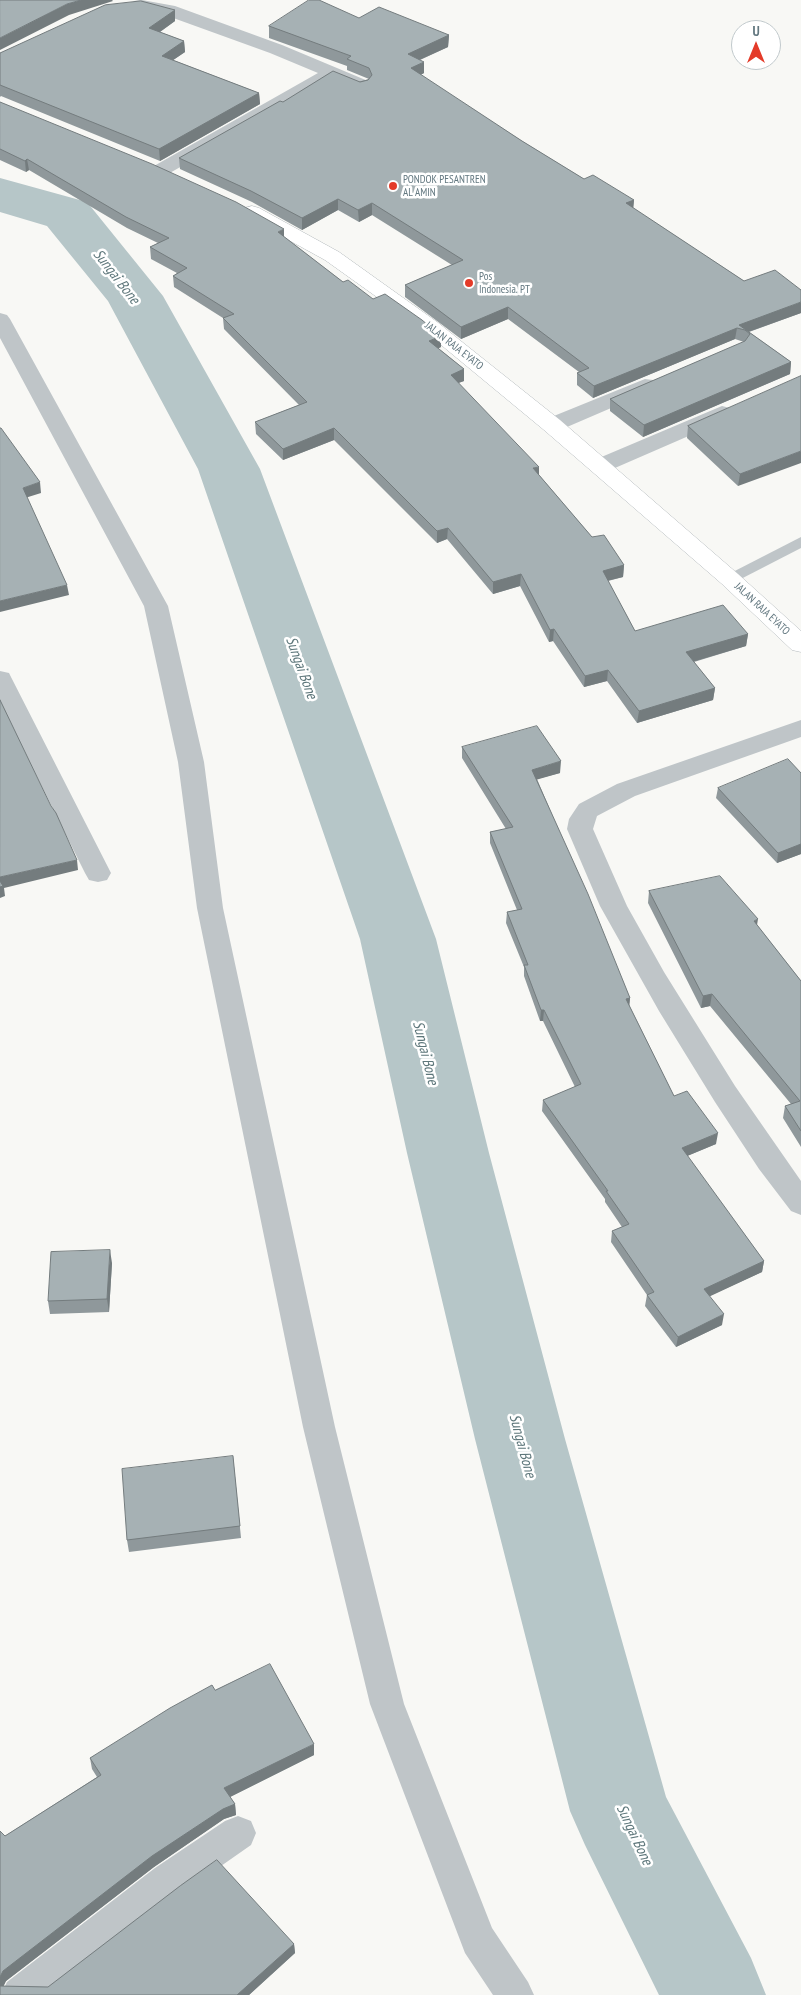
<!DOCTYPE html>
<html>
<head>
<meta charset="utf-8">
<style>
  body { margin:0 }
  #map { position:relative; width:801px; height:1995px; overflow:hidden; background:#f8f8f5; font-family:"PT Sans Narrow",sans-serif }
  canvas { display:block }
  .north { position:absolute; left:731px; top:20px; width:50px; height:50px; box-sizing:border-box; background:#fff; border:1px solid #c1c9cc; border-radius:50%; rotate:0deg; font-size:14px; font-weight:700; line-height:20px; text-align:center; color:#637880 }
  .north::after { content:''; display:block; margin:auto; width:18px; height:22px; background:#e43b29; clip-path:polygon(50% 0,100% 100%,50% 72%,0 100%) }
</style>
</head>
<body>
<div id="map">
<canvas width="801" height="1995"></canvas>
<div class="north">U</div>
</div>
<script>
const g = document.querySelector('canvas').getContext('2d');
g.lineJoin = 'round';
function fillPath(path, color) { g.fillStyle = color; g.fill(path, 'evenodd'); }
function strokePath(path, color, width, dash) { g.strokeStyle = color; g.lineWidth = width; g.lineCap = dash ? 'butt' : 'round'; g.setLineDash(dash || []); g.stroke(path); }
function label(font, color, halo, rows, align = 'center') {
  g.font = font + ' "PT Sans Narrow",sans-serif'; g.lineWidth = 5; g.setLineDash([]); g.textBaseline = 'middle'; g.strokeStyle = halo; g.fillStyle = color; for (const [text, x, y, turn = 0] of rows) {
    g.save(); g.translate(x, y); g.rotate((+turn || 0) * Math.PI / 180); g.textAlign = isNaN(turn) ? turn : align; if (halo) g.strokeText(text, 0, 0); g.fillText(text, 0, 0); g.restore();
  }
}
fillPath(new Path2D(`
  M0,178L87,202L163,296L260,469L436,939L489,1153L565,1439L666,1797L751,1958L766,1995H659L585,1845L570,1811L475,1439L407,1153L360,939L198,469L108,301L47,226L0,212Z`), '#b6c6c8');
const primary = new Path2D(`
  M252,206L259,208L339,252L437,322L560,420L738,574L801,631V652L792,650L722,584L544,430L423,330L325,260L245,216L242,212L245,208Z`);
strokePath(primary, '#b3b9bc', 1);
fillPath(new Path2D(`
  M801,537V548L735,582H725L723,579L725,576Z`), '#bfc5c8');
fillPath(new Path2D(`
  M142,0L175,6L282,45L368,81L370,85L368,89L361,91L354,89L333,80L168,174L161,176L154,174L151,170L154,166L318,73L270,53L165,15L134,9L131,5L134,1Z
  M0,313L7,315L10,319L168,606L204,762L223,908L335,1427L404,1704L492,1928L528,1982L534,1995H493L465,1953L370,1704L303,1427L197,908L178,762L144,606L0,338Z
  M645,379L653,380L656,385L653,390L560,430L552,432L544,430L541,425L544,420Z
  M722,406L730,408L733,413L730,418L608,471L600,473L592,471L589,466L592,461Z
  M0,671L9,673L12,679L111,873L107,880L98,882L89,880L85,873L0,703Z
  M801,720V737L635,796L597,816L593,829L627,906L664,972L735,1086L801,1181V1215L791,1211L759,1169L715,1102L659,1011L600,906L567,829L569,819L579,804L617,784Z
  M238,1816L251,1821L256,1833L251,1845L181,1894L50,1995H1L7,1982L155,1868L225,1821Z`), '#bfc5c8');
fillPath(primary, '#fff');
fillPath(new Path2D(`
  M175,10V21L160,32L184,41L185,52L173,60L259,93L260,104L160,161L1,96L0,97V53Z
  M359,18L449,35L448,47L420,60L424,73L420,75L522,141L584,179L634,200L633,208L744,281L801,313L749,332L791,362L790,374L643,437L610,411V399L744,342L735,339L593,398L577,385V373L579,372L508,319L461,339L405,297V285L452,265L372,215L359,222L338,210L302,230L252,202L180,169L179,158L283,102L369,79L347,70V66L269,38V26Z
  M0,102L284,237L343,282L373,299L441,347L438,348L464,369V381L458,383L539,475L592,537L624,565L623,577L608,581L635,631L748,634L746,646L694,662L715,688L713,700L637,723L607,681L584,687L553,641L549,642L520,586L493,594L447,539L437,543L334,440L283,460L256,434L255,422L299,405L224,329L223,318L174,287L173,276L177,273L151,259L150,247L158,243L127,228L29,170L26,172L0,160Z
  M801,376L738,486L687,438L688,426Z
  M462,747L560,773L537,779L630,998L629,1005L674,1096L716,1144L687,1156L764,1261L762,1272L709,1296L722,1325L676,1347L645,1306L647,1295L611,1242L612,1231L622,1227L605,1202V1199L542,1111L543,1100L575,1087L543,1021H540L524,976V967L506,923L507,912L517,910L490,843V832L506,829L462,758Z
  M801,773V854L777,863L716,798L718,788Z
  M649,891L757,925L801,981V1147L783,1118L785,1106L791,1104L710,1006L701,1008L648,903Z
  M112,1263L109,1312L50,1314L48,1301Z
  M233,1456L241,1538L129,1552L127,1540Z
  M215,1690L314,1755L230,1797L235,1804L236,1815L224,1819L154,1867L6,1981L3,1986L48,1987L294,1944L295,1953L249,1995H0L5,1836L97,1777L92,1769L90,1758Z`), '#8f989b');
fillPath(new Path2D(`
  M81,0H112L113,1L69,15L0,50V38L67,4Z
  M175,10V21L150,39L149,28Z
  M449,35L448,47L408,65V54Z
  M184,41L185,52L163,67L162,56Z
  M424,62V73L411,80V68Z
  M259,93L260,104L160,161L159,149Z
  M27,159L29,170L26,172L25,161Z
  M338,199V210L302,230V218Z
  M634,200L633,211L626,203Z
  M372,203V215L359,222L358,210Z
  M284,229V240L278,232Z
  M801,302V313L748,332L739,325Z
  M508,307V319L461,339V327Z
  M737,328L735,339L593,398L594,386Z
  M441,336V347L429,353V341Z
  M791,362L790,374L643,437L644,425Z
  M464,369V381L450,386L451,375Z
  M334,428V440L283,460V449Z
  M801,451V463L738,486L740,474Z
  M539,467V478L533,468Z
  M40,482L41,493L25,498L23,488Z
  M448,528L447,539L437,543V531Z
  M624,565L623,577L602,582L603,571Z
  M521,574L520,586L493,594V582Z
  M67,585L69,595L0,612V601Z
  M554,629L553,641L549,642L550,630Z
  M748,634L746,646L685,664L686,652Z
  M608,670L607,681L584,687L585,676Z
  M715,688L713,700L637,723L639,711Z
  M561,761L560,773L532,781V770Z
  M801,844V854L777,863L778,853Z
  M77,860L78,870L4,888L5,896L0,898V877Z
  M758,919L756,931L754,921Z
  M712,994L710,1006L701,1008L703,996Z
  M630,998L629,1009L626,999Z
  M541,1010H544L543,1021H540Z
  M718,1133L716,1144L680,1159L682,1148Z
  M110,1250L112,1263L109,1312L107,1299Z
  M764,1261L762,1272L702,1300L704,1289Z
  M724,1314L722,1325L676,1347L678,1337Z
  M314,1744V1755L226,1799L224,1788Z
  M235,1804L236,1815L224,1819L154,1867L6,1981L0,1994V1977L3,1971L152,1856L223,1809Z
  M294,1944L295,1953L249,1995H237Z`), '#747c7e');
const building = new Path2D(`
  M0,0H81L67,4L0,38Z
  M309,0H319L359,18L379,7L449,35L408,54L424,62L411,68L522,141L584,179L593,175L634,200L626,203L744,281L775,270L801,290V302L739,325L791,362L644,425L610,399L745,341L750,334L745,330L737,328L594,386L577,373L589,368L508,307L461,327L405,285L463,260L372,203L358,210L338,199L302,218L251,191L179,158L280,101L283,102L333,71L360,82L368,80L372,75L369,68L347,59L351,56L269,26Z
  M141,1L175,10L149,28L184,41L162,56L259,93L159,149L0,85V53L105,5Z
  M0,102L152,164L236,202L284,229L278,232L343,282L348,280L373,299L385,294L422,320L441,336L429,341L464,369L451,375L539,467L533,468L592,537L604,535L624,565L603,571L635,631L723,605L748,634L686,652L715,688L639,711L608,670L585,676L554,629L550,630L521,574L493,582L448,528L437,531L334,428L283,449L255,422L307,402L223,318L234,314L173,276L187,268L150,247L169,238L126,217L27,159L25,161L0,149Z
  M801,376V451L740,474L688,426Z
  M0,428H1L40,482L23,488L67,585L0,601Z
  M0,700L51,806L56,813L77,860L0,877Z
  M537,726L561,761L532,770L588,894L630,998L626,999L674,1096L687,1091L718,1133L682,1148L764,1261L704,1289L724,1314L678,1337L647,1295L654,1292L612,1231L629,1224L606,1191H608L543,1100L581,1084L544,1010H541L524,965H528L507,912L522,909L490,832L513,827L462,747Z
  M788,759L801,773V844L778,853L718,788Z
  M720,876L758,919L754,921L801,981V1131L785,1106L800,1101L712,994L703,996L649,891Z
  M0,881L3,886L0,887Z
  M110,1250L107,1299L48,1301L51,1252Z
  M233,1456L240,1526L127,1540L122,1469Z
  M270,1664L314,1744L224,1788L235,1804L223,1809L152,1856L3,1971L0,1977V1831L5,1836L101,1775L90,1758L170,1708L212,1685L215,1690Z
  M217,1860L294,1944L237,1995H0V1986L48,1987L180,1886Z`);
fillPath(building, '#a6b1b4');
strokePath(building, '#747c7e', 1);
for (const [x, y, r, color] of [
  [393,186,5,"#e43b29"],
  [469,283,5,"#e43b29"]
]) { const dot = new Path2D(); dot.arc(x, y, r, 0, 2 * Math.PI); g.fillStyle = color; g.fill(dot); strokePath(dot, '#fff', 2); }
label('11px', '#637880', '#fff', [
  ["PONDOK PESANTREN",403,180],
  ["AL AMIN",403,193],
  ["Pos",479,277],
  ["Indonesia. PT",479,290]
], 'left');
label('11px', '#637880', '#fff', [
  ["JALAN RAJA EYATO",454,346,38],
  ["JALAN RAJA EYATO",762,609,43]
]);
label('italic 15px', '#5e777b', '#fff', [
  ["Sungai Bone",116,277,52],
  ["Sungai Bone",301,668,70],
  ["Sungai Bone",425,1053,76],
  ["Sungai Bone",522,1446,75],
  ["Sungai Bone",634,1835,65]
]);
</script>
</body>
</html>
